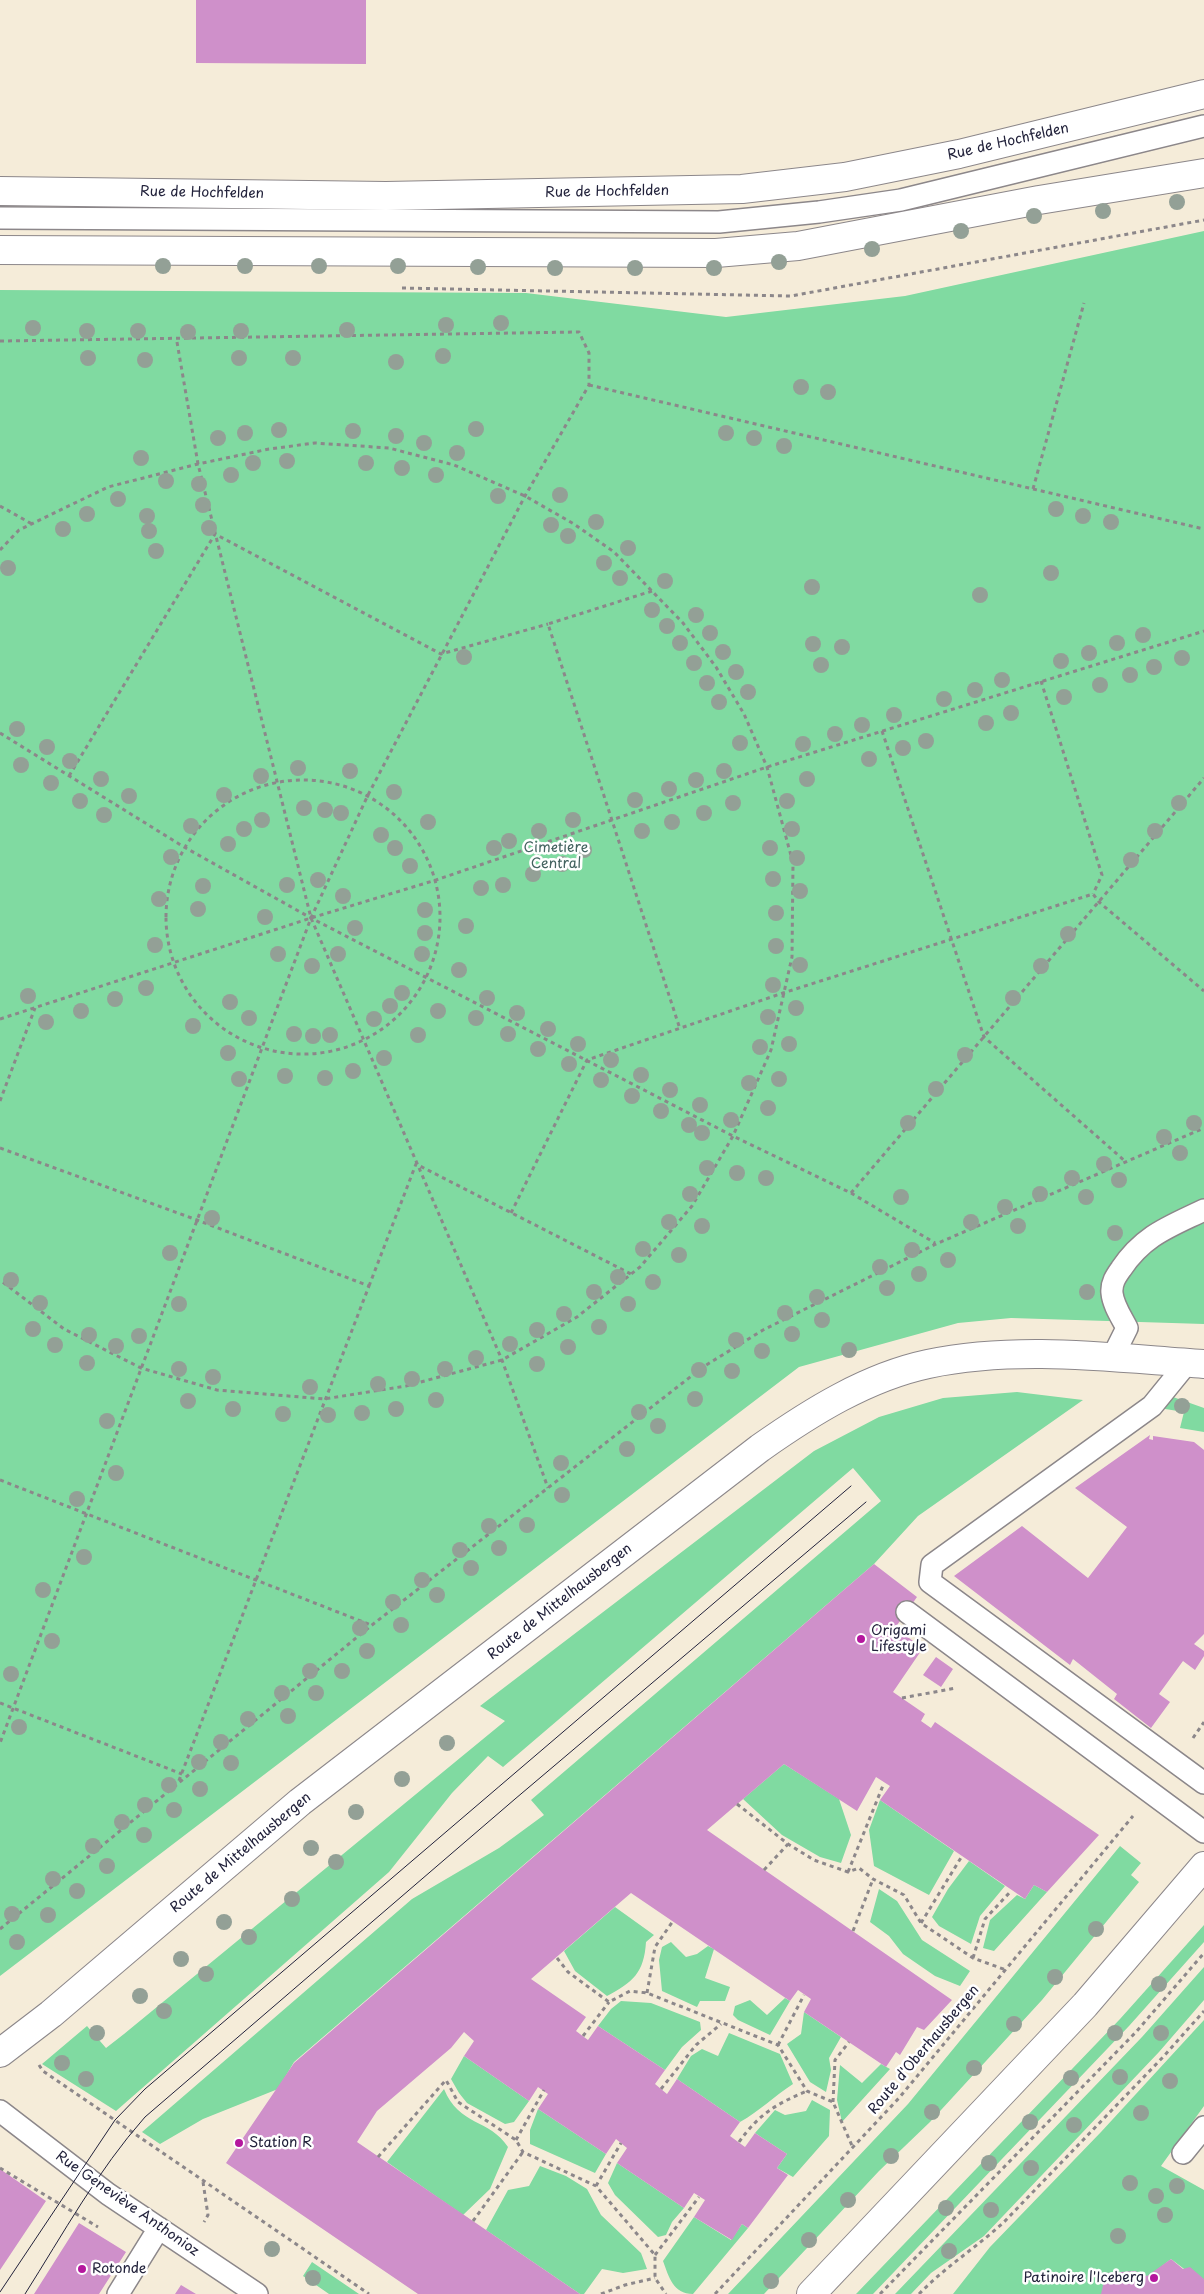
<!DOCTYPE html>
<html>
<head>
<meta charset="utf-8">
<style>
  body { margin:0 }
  canvas { display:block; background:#f5ecd9 }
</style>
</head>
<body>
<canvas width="1204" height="2294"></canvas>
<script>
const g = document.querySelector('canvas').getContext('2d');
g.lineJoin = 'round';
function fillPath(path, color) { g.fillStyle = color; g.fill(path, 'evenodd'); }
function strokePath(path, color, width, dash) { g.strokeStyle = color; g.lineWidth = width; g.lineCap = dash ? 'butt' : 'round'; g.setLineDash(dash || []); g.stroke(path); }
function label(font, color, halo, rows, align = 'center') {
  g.font = font + ' "Playpen Sans",sans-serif'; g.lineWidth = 5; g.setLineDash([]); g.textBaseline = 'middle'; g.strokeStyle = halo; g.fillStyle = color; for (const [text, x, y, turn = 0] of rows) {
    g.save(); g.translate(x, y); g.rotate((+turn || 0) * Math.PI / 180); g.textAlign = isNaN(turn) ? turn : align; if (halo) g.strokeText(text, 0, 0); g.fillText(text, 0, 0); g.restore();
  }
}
fillPath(new Path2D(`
  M1204,231V1324L1011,1318L958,1323L799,1367L0,1976V290L526,293L726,317L905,296Z
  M1017,1392L1083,1400L918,1516L874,1564L294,2062L278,2089L203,2119L160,2144L142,2132L412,1899L499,1848L544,1815L531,1800L881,1501L853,1468L503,1767L488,1756L452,1793L389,1872L116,2111L42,2064L87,2026L106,2048L124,2034L505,1721L480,1706L814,1451L879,1417L943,1398Z
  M1173,1397L1204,1408V1432L1180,1428L1184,1412L1159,1408Z
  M784,1764L839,1799L851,1835L841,1863L820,1857L782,1835L743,1799Z
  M880,1800L954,1851L929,1895L874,1866L869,1830Z
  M1120,1846L1141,1863L1131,1875L1139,1882L1042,2000L930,2122L879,2171L764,2294H728L908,2104Z
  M969,1861L1005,1886L980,1916L971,1944L939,1926L932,1917L948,1889Z
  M1034,1885L1047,1892L994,1951L983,1948L990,1920L1017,1895L1025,1899Z
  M879,1889L897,1901L922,1940L970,1971L960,1986L935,1976L903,1954L889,1936L870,1922Z
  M615,1907L654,1935L646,1942C644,1973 633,1982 607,1996L575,1971L564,1951Z
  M1204,1925V1942L1129,2026L873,2294H856L1120,2019Z
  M671,1942L686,1957L697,1954L708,1946L714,1949L705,1978L730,1987L725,2001H700L697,2007L662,1991L659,1960L662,1947Z
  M1204,1967V2000L1159,2052L984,2236L931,2273L911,2294H895L1142,2037Z
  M785,1998L790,2001L770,2035L738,2020L733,2015L735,2006L750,2000L767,2015Z
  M621,2001L651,2003L700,2022L701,2030L682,2047L665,2070L598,2026L611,2009Z
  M804,2012L841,2037L829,2058L831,2070L826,2092L810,2082L787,2044L801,2034Z
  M1204,2020V2106L1161,2166L1204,2190V2284L1171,2259L1127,2294H953L990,2247L1101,2132Z
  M729,2033L780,2054L793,2084C774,2096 760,2111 740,2122L677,2079L691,2056L702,2049L718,2056Z
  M464,2056L529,2101L514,2122L505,2124L467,2103L459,2093L451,2079Z
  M881,2064L890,2069L842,2122L837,2100L840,2065L862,2083Z
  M444,2089C459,2126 490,2119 508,2147L490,2189L463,2215L387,2162Z
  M812,2100L830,2110L829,2136L793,2177L777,2168L787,2154L755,2133L775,2110L785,2115L806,2111Z
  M538,2109L606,2154L595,2173L530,2144V2130Z
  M617,2163L684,2208L672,2222L666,2235L658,2237L615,2195L608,2183Z
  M540,2166L566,2176L587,2189L601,2215L641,2253L647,2269L623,2273L602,2269L584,2294H580L486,2230L508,2190L529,2186Z
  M694,2217L731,2240L742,2224L748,2228L693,2294C673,2294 669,2277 663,2261Z
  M312,2262L359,2294H329L303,2276Z`), '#80daa1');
fillPath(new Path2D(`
  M196,0H366V64L196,63Z
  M1150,1435L1149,1439L1153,1440V1436L1194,1442L1204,1450V1634L1194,1644L1204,1651V1656L1195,1670L1183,1661L1159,1694L1170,1702L1151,1728L1114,1699L1117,1694L1073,1659L1070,1665L954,1576L1022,1526L1088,1578L1127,1527L1075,1488Z
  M874,1564L917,1597L895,1628L923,1648L893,1692L925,1714L921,1721L931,1728L935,1722L1099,1835L1047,1892L1034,1885L1025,1899L880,1800L890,1786L876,1777L857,1811L784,1764L707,1830L952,2000L924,2030L917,2027L900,2055L896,2052L886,2067L804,2012L811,1999L798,1990L790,2001L631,1893L531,1979L586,2017L576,2031L588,2040L598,2026L665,2070L655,2084L667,2094L677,2079L740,2122L730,2136L745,2147L755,2133L787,2154L777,2168L788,2175L748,2228L742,2224L732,2240L694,2217L705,2200L694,2193L684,2208L617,2163L627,2148L616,2139L606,2154L538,2109L548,2094L538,2087L529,2101L464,2056L474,2041L464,2032L451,2048L377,2111L357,2142L580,2294H418L226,2163L294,2063Z
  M936,1657L953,1669L941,1687L923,1675Z
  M0,2169L46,2201L0,2270Z
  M79,2223L126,2252L99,2294H34Z
  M1171,2259L1183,2269L1190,2267L1204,2279V2294H1101L1106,2273L1135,2271L1147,2276Z
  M181,2285L196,2294H175Z`), '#cf90ca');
const lane = new Path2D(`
  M0,218L719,222L819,212L901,200L1204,126
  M1113,1356L1127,1328C1122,1318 1113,1305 1112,1293C1111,1283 1116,1276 1121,1269C1144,1235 1169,1227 1204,1210
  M1187,1363L1152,1406L932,1565L930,1582L1204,1783
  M907,1612L1204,1832
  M0,2111L108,2194L257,2294
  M1183,2153L1204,2127
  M118,2294L159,2228`);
const secondary = new Path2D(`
  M0,191L386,196L742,189L845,177L959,154L1204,94
  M0,250L716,253L798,246L1039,200L1204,173
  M0,2053L51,2014L300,1802L760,1448C811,1412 867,1377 928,1364C1019,1345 1113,1358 1204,1364
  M811,2294L1085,2005L1204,1866`);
strokePath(lane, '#8c878a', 24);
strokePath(secondary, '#8c878a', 30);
strokePath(new Path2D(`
  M402,288L791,296L1204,220
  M0,341L579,332L589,353V385L525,496L368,795L311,918L0,1743
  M177,342L198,464L311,918L502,1360L548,1488
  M589,385L1204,529
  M1033,489L1084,303
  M0,506L32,524
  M0,550L19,530L108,487L198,464L269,449L315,443L389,448L454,465L525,496L574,524L614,552L683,623L716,667L744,714L767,767L793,863L792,957L771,1050L733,1136L692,1206L640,1267L577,1317L502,1360L406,1386L324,1399L217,1390L141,1368L64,1329L0,1280
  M652,591L548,624L680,1029
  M1041,681L1102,875L1093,894
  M882,731L984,1037L1126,1162
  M0,733L184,847L311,918L733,1136L851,1193L935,1243
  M69,776L215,534L441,654L548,624
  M166 917a137 137 0 1 1 274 0a137 137 0 1 1-274 0Z
  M0,1019L311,918L436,880L767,767L1204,631
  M0,1101L35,1008
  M0,1148L197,1220L369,1286L178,1783
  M851,1193L1204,778
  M511,1213L587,1060L783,993L1093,894L1099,902L1204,991
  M369,1286L416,1164L631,1274
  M0,1480L371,1625
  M902,1698L956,1688
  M0,1703L182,1774
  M1193,1738L1204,1722
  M737,1804L788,1844L814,1860L848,1872L859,1868L873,1879L904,1895L921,1923L973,1958L1006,1970
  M764,1870L788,1844
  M848,1872L884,1783
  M921,1923L962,1856
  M0,1929L372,1625L703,1367L763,1330L936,1244L1204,1128
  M853,1931L873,1879
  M557,1958L568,1972L609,2002L630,1991L647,1993L778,2045L807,2091L833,2102L853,2148
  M973,1958L985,1919L1011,1891
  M647,1993L655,1947L673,1921
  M583,2036L609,2002
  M778,2045L804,1995
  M39,2065L43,2071L369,2294
  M661,2089L696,2045L721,2024
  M833,2102L835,2060L849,2042
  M516,2140L544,2090
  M739,2142C759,2114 776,2104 807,2091
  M378,2157L446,2080L458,2102L516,2140L523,2152L596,2186L655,2255V2278L666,2294
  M0,2168L98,2227
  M203,2182L208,2215L204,2222
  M596,2186L621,2143
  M473,2221L523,2152
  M655,2255L699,2197
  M601,2294L625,2285L655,2278
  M715,2294L899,2098L1133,1816
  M880,2294L1136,2032L1204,1953
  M919,2294C945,2267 977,2247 1004,2222L1164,2056L1204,2011`), '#8c878a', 3, [4, 4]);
strokePath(lane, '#fff', 21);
strokePath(secondary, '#fff', 28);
strokePath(new Path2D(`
  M0,2292L115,2120L145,2089L851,1486
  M25,2294C63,2234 98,2170 145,2117L515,1799L866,1502`), '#22223b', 1);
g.fillStyle = '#93a096';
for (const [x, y] of [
  [1177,202],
  [1103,211],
  [1034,216],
  [961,231],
  [872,249],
  [779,262],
  [163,266],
  [245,266],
  [319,266],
  [398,266],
  [478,267],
  [555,268],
  [635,268],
  [714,268],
  [501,323],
  [446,325],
  [33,328],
  [347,330],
  [87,331],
  [138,331],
  [241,331],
  [188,332],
  [443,356],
  [88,358],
  [239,358],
  [293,358],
  [145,360],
  [396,362],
  [801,387],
  [828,392],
  [476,429],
  [279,430],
  [353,431],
  [245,433],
  [726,433],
  [396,436],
  [218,438],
  [754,438],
  [424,443],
  [784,446],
  [457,453],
  [141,458],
  [287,461],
  [253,463],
  [366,463],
  [402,468],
  [231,475],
  [436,475],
  [166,481],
  [199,484],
  [560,495],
  [498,496],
  [118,499],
  [203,505],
  [1056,509],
  [87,514],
  [147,516],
  [1083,516],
  [596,522],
  [1111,522],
  [551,525],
  [209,528],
  [63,529],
  [149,531],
  [568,536],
  [628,548],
  [156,551],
  [604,563],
  [8,568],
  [1051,573],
  [620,578],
  [665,581],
  [812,587],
  [980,595],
  [652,610],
  [696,615],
  [667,626],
  [710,633],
  [1143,635],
  [680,643],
  [1117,643],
  [813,644],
  [842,647],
  [723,652],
  [1089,653],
  [464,657],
  [1182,658],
  [1061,661],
  [694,663],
  [821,665],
  [1154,667],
  [736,672],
  [1130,675],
  [1002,680],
  [707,683],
  [1100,685],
  [975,690],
  [748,692],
  [1064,697],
  [944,699],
  [719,702],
  [1011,713],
  [894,715],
  [986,723],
  [862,725],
  [17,729],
  [835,734],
  [926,741],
  [740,743],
  [803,744],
  [47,747],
  [903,748],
  [869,759],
  [70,761],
  [21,765],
  [298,768],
  [350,771],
  [724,771],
  [261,776],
  [101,779],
  [807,779],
  [696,780],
  [51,783],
  [669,789],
  [394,792],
  [224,795],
  [129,796],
  [635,800],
  [80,801],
  [787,801],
  [733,803],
  [1179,803],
  [304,808],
  [325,810],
  [341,813],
  [704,813],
  [104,815],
  [262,820],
  [573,820],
  [428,822],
  [672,822],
  [191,826],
  [244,829],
  [792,829],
  [539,831],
  [642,831],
  [1155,831],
  [381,835],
  [509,841],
  [228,844],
  [395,848],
  [494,848],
  [770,848],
  [584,850],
  [171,857],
  [797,858],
  [1131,860],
  [562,864],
  [410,866],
  [533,874],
  [773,879],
  [318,880],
  [287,885],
  [503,885],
  [203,886],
  [481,888],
  [800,891],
  [343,896],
  [159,899],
  [198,909],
  [425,910],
  [776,913],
  [265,917],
  [466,926],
  [355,928],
  [425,933],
  [1068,934],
  [155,945],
  [776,946],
  [278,954],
  [338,954],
  [422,954],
  [800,965],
  [312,966],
  [1041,966],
  [459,970],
  [773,985],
  [146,988],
  [402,993],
  [28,996],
  [487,998],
  [1013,998],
  [115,999],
  [230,1002],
  [390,1006],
  [796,1008],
  [81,1011],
  [438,1011],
  [517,1013],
  [768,1017],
  [249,1018],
  [476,1018],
  [374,1019],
  [46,1022],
  [193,1026],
  [548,1029],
  [294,1034],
  [508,1034],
  [330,1035],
  [418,1035],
  [313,1036],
  [578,1044],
  [789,1044],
  [760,1047],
  [538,1049],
  [228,1053],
  [965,1055],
  [384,1058],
  [611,1060],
  [569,1064],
  [353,1071],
  [641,1075],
  [285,1076],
  [325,1078],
  [239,1079],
  [779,1079],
  [601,1080],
  [749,1083],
  [936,1089],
  [670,1090],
  [632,1096],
  [700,1105],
  [768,1108],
  [661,1111],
  [731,1120],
  [908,1123],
  [1194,1123],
  [689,1125],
  [702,1133],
  [1164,1137],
  [1180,1153],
  [1104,1164],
  [707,1168],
  [737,1173],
  [766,1178],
  [1072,1178],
  [1119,1180],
  [690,1194],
  [1040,1194],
  [901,1197],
  [1086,1197],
  [1005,1207],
  [212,1218],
  [669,1222],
  [971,1222],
  [702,1226],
  [1018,1226],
  [1115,1233],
  [643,1249],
  [912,1250],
  [170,1253],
  [679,1255],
  [948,1260],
  [880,1267],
  [919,1274],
  [618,1277],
  [11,1280],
  [653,1282],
  [887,1288],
  [594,1292],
  [1087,1292],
  [817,1297],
  [40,1303],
  [179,1304],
  [628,1304],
  [785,1313],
  [564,1314],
  [822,1320],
  [599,1327],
  [33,1329],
  [537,1330],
  [792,1334],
  [89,1335],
  [139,1336],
  [736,1340],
  [510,1344],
  [55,1345],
  [116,1346],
  [568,1347],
  [849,1350],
  [762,1351],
  [476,1358],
  [87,1363],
  [537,1364],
  [179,1369],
  [445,1369],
  [699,1370],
  [732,1371],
  [213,1377],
  [412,1379],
  [378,1384],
  [310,1387],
  [695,1399],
  [436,1400],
  [188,1401],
  [1182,1406],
  [233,1409],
  [396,1409],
  [639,1412],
  [362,1413],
  [283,1414],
  [328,1415],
  [107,1421],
  [658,1426],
  [627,1449],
  [561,1463],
  [116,1473],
  [562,1495],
  [77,1499],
  [527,1525],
  [489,1526],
  [499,1548],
  [460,1550],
  [84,1557],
  [471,1568],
  [422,1580],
  [43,1590],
  [437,1595],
  [393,1602],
  [401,1625],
  [360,1628],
  [52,1641],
  [367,1651],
  [310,1671],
  [342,1671],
  [11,1674],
  [282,1693],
  [316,1693],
  [288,1716],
  [248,1719],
  [19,1727],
  [221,1742],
  [447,1743],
  [199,1762],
  [231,1763],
  [402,1779],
  [169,1785],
  [200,1789],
  [145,1805],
  [174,1810],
  [356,1812],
  [122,1822],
  [144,1835],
  [93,1846],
  [311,1848],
  [336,1862],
  [107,1866],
  [53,1879],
  [77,1891],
  [292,1899],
  [12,1914],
  [48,1915],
  [224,1922],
  [1096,1929],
  [249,1937],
  [17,1942],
  [181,1959],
  [206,1974],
  [1055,1977],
  [1159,1984],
  [140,1996],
  [164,2011],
  [1014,2024],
  [97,2033],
  [1115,2033],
  [1161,2033],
  [62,2063],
  [974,2068],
  [1120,2077],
  [1071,2078],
  [86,2079],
  [1170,2081],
  [932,2112],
  [1141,2113],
  [1030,2122],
  [1074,2125],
  [891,2156],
  [989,2163],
  [1031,2168],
  [1130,2183],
  [1177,2186],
  [1156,2196],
  [848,2200],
  [946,2208],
  [991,2210],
  [1165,2215],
  [1118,2236],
  [809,2240],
  [272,2249],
  [949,2251],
  [313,2278],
  [771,2281]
]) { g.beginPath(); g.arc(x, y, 8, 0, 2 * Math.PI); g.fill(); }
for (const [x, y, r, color] of [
  [861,1639,5,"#b5179e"],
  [239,2143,5,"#b5179e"],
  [82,2269,5,"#b5179e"],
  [1154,2278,5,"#b5179e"]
]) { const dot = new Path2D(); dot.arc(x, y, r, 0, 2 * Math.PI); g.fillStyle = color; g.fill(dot); strokePath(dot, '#fff', 2); }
label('14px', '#22223b', '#fff', [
  ["Rue de Hochfelden",1008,142,-13],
  ["Rue de Hochfelden",607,192,-1],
  ["Rue de Hochfelden",202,193,1],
  ["Route de Mittelhausbergen",560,1602,-38],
  ["Route de Mittelhausbergen",241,1853,-40],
  ["Route d'Oberhausbergen",924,2050,-50],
  ["Rue Geneviève Anthonioz",127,2204,35]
]);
label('14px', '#43625f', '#fff', [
  ["Cimetière",556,848],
  ["Central",556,864]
]);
label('14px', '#22223b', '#fff', [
  ["Origami",871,1631],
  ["Lifestyle",871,1647],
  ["Station R",249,2143],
  ["Rotonde",92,2269],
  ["Patinoire l'Iceberg",1144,2278,"right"]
], 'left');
</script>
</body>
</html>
